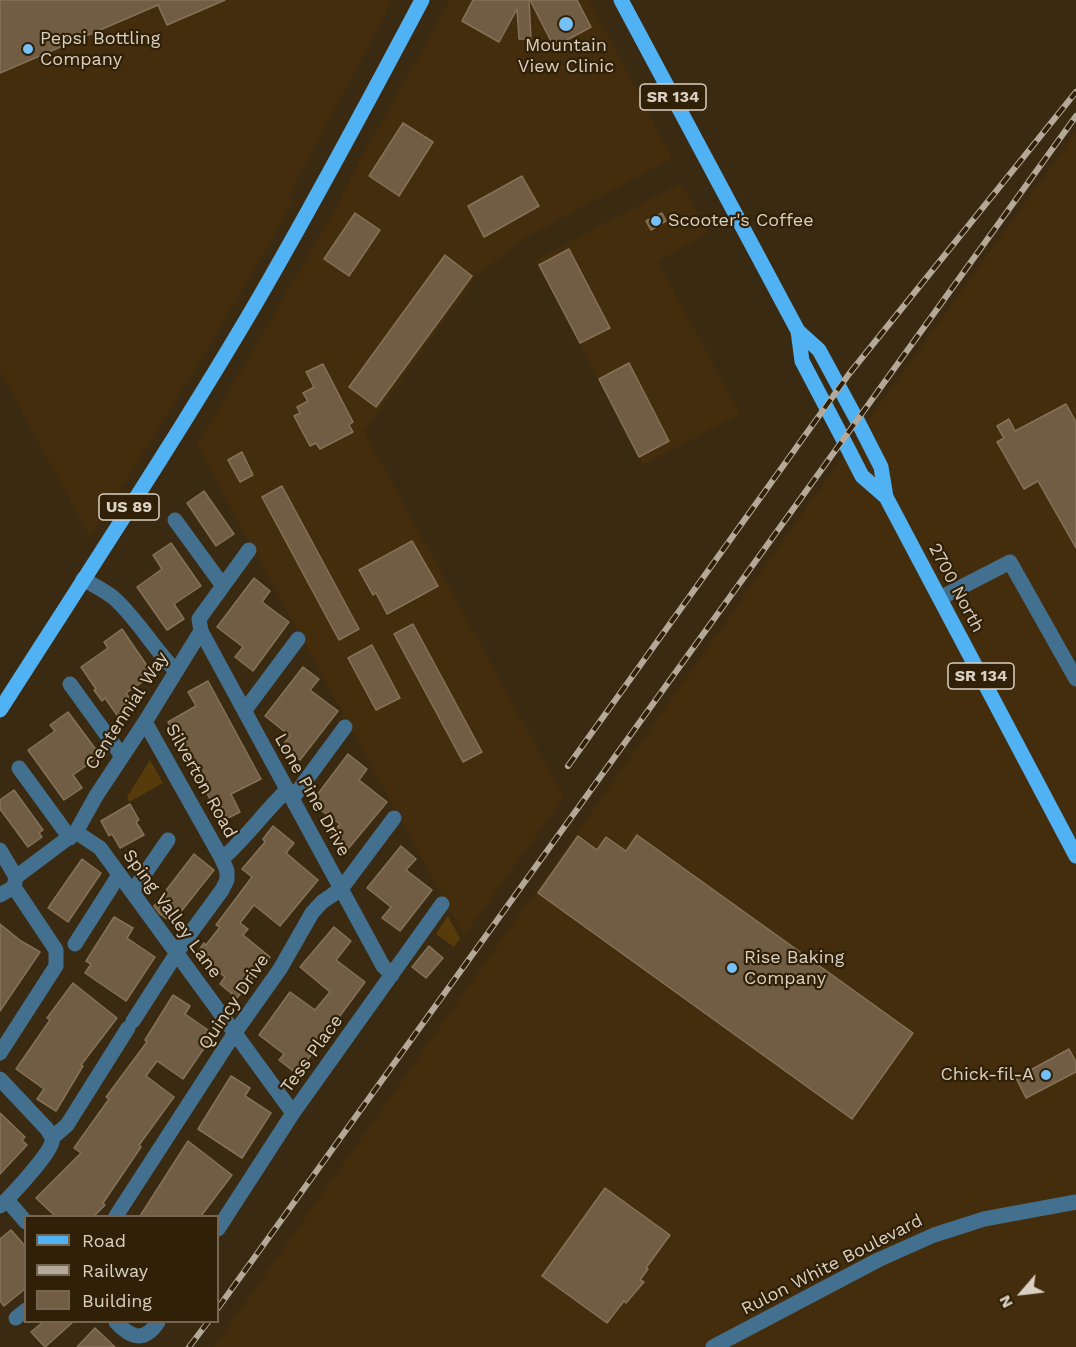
<!DOCTYPE html>
<html>
<head>
<meta charset="utf-8">
<style>
  body { margin:0 }
  #map { position:relative; width:1076px; height:1347px; overflow:hidden; background:#3a2a11; font-family:"Work Sans",sans-serif }
  canvas { display:block }
  .legend { position:absolute; left:24px; top:1215px; width:195px; height:108px; box-sizing:border-box; background:#302007; border:2px solid #746652; margin:0; padding:8px 10px; list-style:none; font-size:18px; color:#dad0c2 }
  .legend li { display:flex; align-items:center; gap:12px; height:30px }
  .legend b { width:30px; border:2px solid #746652 }
  .north { position:absolute; left:992px; top:1263px; width:60px; height:60px; -webkit-text-stroke:4px #302007; paint-order:stroke; rotate:242deg; font-size:16px; font-weight:700; line-height:24px; text-align:center; color:#dad0c2 }
  .north::after { content:''; display:block; margin:auto; width:21px; height:27px; background:#dad0c2; clip-path:polygon(50% 0,100% 100%,50% 72%,0 100%) }
</style>
</head>
<body>
<div id="map">
<canvas width="1076" height="1347"></canvas>
<ul class="legend">
<li><b style="height:8px;background:#50b1f3"></b>Road</li>
<li><b style="height:8px;background:#b4a898"></b>Railway</li>
<li><b style="height:16px;background:#705d43"></b>Building</li>
</ul>
<div class="north">N</div>
</div>
<script>
const g = document.querySelector('canvas').getContext('2d');
g.lineJoin = 'round';
function fillPath(path, color) { g.fillStyle = color; g.fill(path, 'evenodd'); }
function strokePath(path, color, width, dash) { g.strokeStyle = color; g.lineWidth = width; g.lineCap = dash ? 'butt' : 'round'; g.setLineDash(dash || []); g.stroke(path); }
function label(font, color, halo, rows, align = 'center') {
  g.font = font + ' "Work Sans",sans-serif'; g.lineWidth = 4.5; g.setLineDash([]); g.textBaseline = 'middle'; g.strokeStyle = halo; g.fillStyle = color; for (const [text, x, y, turn = 0] of rows) {
    g.save(); g.translate(x, y); g.rotate((+turn || 0) * Math.PI / 180); g.textAlign = isNaN(turn) ? turn : align; if (halo) g.strokeText(text, 0, 0); g.fillText(text, 0, 0); g.restore();
  }
}
fillPath(new Path2D(`
  M0,0H393L291,191L288,197L294,201L199,364L90,537L0,372Z
  M450,0H589L672,158L523,239L477,276L364,431L564,797L464,936L197,446L338,204L359,162Z
  M1076,132V1347H214L871,416Z
  M681,183L708,233L658,261L740,414L643,465L535,260Z`), '#432d0d');
fillPath(new Path2D(`
  M150,760L163,783L129,802L127,797Z
  M448,916L460,938L454,947L436,934Z`), '#583b0a');
const building = new Path2D(`
  M0,0H225L167,25L158,5L0,73Z
  M473,0H529L531,39H519L517,9L499,42L462,21Z
  M530,0H577L591,27L554,47Z
  M403,123L433,142L399,196L369,176Z
  M522,176L539,206L484,237L468,206Z
  M355,213L380,230L349,276L324,259Z
  M662,213L666,221L651,230L646,221Z
  M569,249L610,328L580,343L539,265Z
  M445,255L472,276L376,407L349,387Z
  M629,363L669,441L639,457L599,379Z
  M323,364L353,422L349,425L353,432L320,449L316,443L310,446L294,416L300,413L297,407L308,401L303,393L314,387L306,372Z
  M1066,404L1076,422V548L1038,481L1024,489L997,442L1004,438L997,426L1009,419L1015,431Z
  M242,452L253,475L240,482L228,460Z
  M282,486L359,629L339,640L262,497Z
  M204,491L234,534L216,546L187,503Z
  M412,541L438,586L387,614L376,593L373,595L359,570Z
  M171,543L201,586L174,604L184,619L167,630L137,587L162,569L153,555Z
  M254,578L270,591L262,602L289,622L253,671L235,657L243,647L217,627Z
  M413,624L482,752L463,762L394,634Z
  M122,629L150,670L147,672L150,677L126,693L135,706L119,718L105,698L102,701L94,690L96,689L81,667L108,648L104,642Z
  M372,645L400,698L376,710L348,658Z
  M303,667L319,679L310,690L338,711L300,760L282,746L290,736L265,716Z
  M208,681L261,779L231,794L240,812L222,821L168,722L196,706L188,692Z
  M68,712L97,751L94,754L97,758L73,775L82,788L64,800L28,750L55,731L50,725Z
  M348,754L367,769L359,780L387,802L348,849L331,835L340,824L311,803Z
  M14,790L43,830L39,833L42,837L28,847L0,809V800Z
  M130,804L139,820L136,822L144,835L120,848L112,834L109,836L101,821Z
  M273,826L294,843L286,853L318,880L280,926L254,905L240,923L248,929L243,935L270,957L237,998L220,984L225,977L196,954L204,943L206,945L220,927L216,925L252,877L242,869L265,842L263,839Z
  M637,835L913,1033L852,1119L538,893L578,836L597,850L606,837L626,851Z
  M401,846L416,859L406,870L432,890L400,931L382,918L391,907L367,888Z
  M194,854L214,870L172,923L160,914L154,906Z
  M82,859L101,873L68,922L48,908Z
  M114,917L133,928L127,938L155,957L126,1001L85,973L91,964L86,961Z
  M0,924L21,941L40,952L0,1011Z
  M334,927L351,941L336,960L365,982L297,1074L279,1060L284,1054L259,1035L290,992L315,1010L330,992L300,967Z
  M429,946L443,958L426,978L412,967Z
  M73,983L117,1018L81,1065L83,1066L56,1111L37,1099L44,1089L16,1069L50,1020L47,1018Z
  M173,995L190,1006L185,1014L208,1030L205,1034L211,1038L183,1079L157,1061L146,1076L174,1097L139,1145L141,1147L103,1203L105,1205L94,1216H55L36,1198L81,1153L74,1148L109,1099L106,1097L147,1042L145,1040Z
  M1069,1049L1076,1062V1072L1026,1098L1016,1078Z
  M231,1076L250,1088L245,1096L271,1113L242,1158L198,1129Z
  M0,1113L25,1137L22,1140L27,1145L0,1174Z
  M188,1141L232,1175L201,1216H140Z
  M605,1188L670,1235L646,1268L648,1269L640,1280L644,1282L626,1303L624,1301L607,1323L542,1276Z
  M11,1230L26,1247V1288L4,1306L0,1301V1239Z
  M43,1322H73L45,1347L31,1332Z
  M95,1328L115,1347H77Z`);
fillPath(building, '#705d43');
strokePath(building, '#857258', 1.5);
strokePath(new Path2D(`
  M175,520L223,586
  M83,579C93,585 106,591 115,599C138,620 154,649 176,671
  M940,598L1010,562L1076,679
  M201,631L383,966L392,975
  M70,684L122,756
  M245,710L298,639
  M145,722L222,859
  M19,768L70,838
  M292,799L345,727
  M76,832L100,848L293,1113
  M0,850L16,877L14,887L56,950V966L0,1053
  M16,877L76,832L96,796L145,722L201,631L199,619L249,550
  M132,892L168,840
  M0,895L14,887
  M75,944L119,875
  M133,1021L184,942L222,890L227,880V871L222,859C246,838 264,812 287,790
  M0,1079L47,1129C49,1133 53,1137 52,1142C49,1155 11,1196 0,1206
  M52,1138L67,1125L128,1028
  M7,1200L26,1222
  M116,1216L234,1034L280,969L312,913L322,902L341,889L394,818
  M218,1229L293,1113L442,904
  M16,1318L26,1310
  M116,1322C131,1338 144,1343 158,1322
  M713,1347L878,1260L934,1235L984,1219L1076,1202`), '#447090', 15);
strokePath(new Path2D(`
  M621,0L798,331L819,350L857,420L881,467L886,497L1076,856
  M798,331L802,361L843,439L862,476L886,497
  M0,710C86,575 175,441 256,303C314,203 368,102 422,0`), '#50b1f3', 15);
const rail = new Path2D(`
  M568,766L849,374L1076,92
  M218,1308L1076,116
  M189,1347L208,1322`);
strokePath(rail, '#b4a898', 6);
strokePath(rail, '#302007', 4, [11]);
for (const [x, y, r, color] of [
  [566,24,8,"#75c0f6"],
  [28,49,6,"#75c0f6"],
  [656,221,6,"#75c0f6"],
  [732,968,6,"#75c0f6"],
  [1046,1075,6,"#75c0f6"]
]) { const dot = new Path2D(); dot.arc(x, y, r, 0, 2 * Math.PI); g.fillStyle = color; g.fill(dot); strokePath(dot, '#302007', 2); }
for (const [x, y, w] of [
  [673,97,66],
  [129,507,60],
  [981,676,66]
]) { const box = new Path2D(); box.roundRect(x - w / 2, y - 13, w, 26, 4.5); g.fillStyle = '#302007'; g.fill(box); strokePath(box, '#dad0c2', 1.5); }
label('bold 16px', '#dad0c2', null, [
  ["SR 134",673,97],
  ["US 89",129,507],
  ["SR 134",981,676]
]);
label('18px', '#dad0c2', '#302007', [
  ["Pepsi Bottling",40,39],
  ["Company",40,60],
  ["Mountain",566,46,"center"],
  ["View Clinic",566,67,"center"],
  ["Scooter's Coffee",668,221],
  ["Rise Baking",744,958],
  ["Company",744,979],
  ["Chick-fil-A",1034,1075,"right"]
], 'left');
label('18px', '#dad0c2', '#302007', [
  ["2700 North",956,588,62],
  ["Centennial Way",127,711,-57],
  ["Silverton Road",201,781,61],
  ["Lone Pine Drive",312,795,61],
  ["Sping Valley Lane",172,914,54],
  ["Quincy Drive",234,1002,-56],
  ["Tess Place",312,1054,-54],
  ["Rulon White Boulevard",832,1265,-27]
]);
</script>
</body>
</html>
